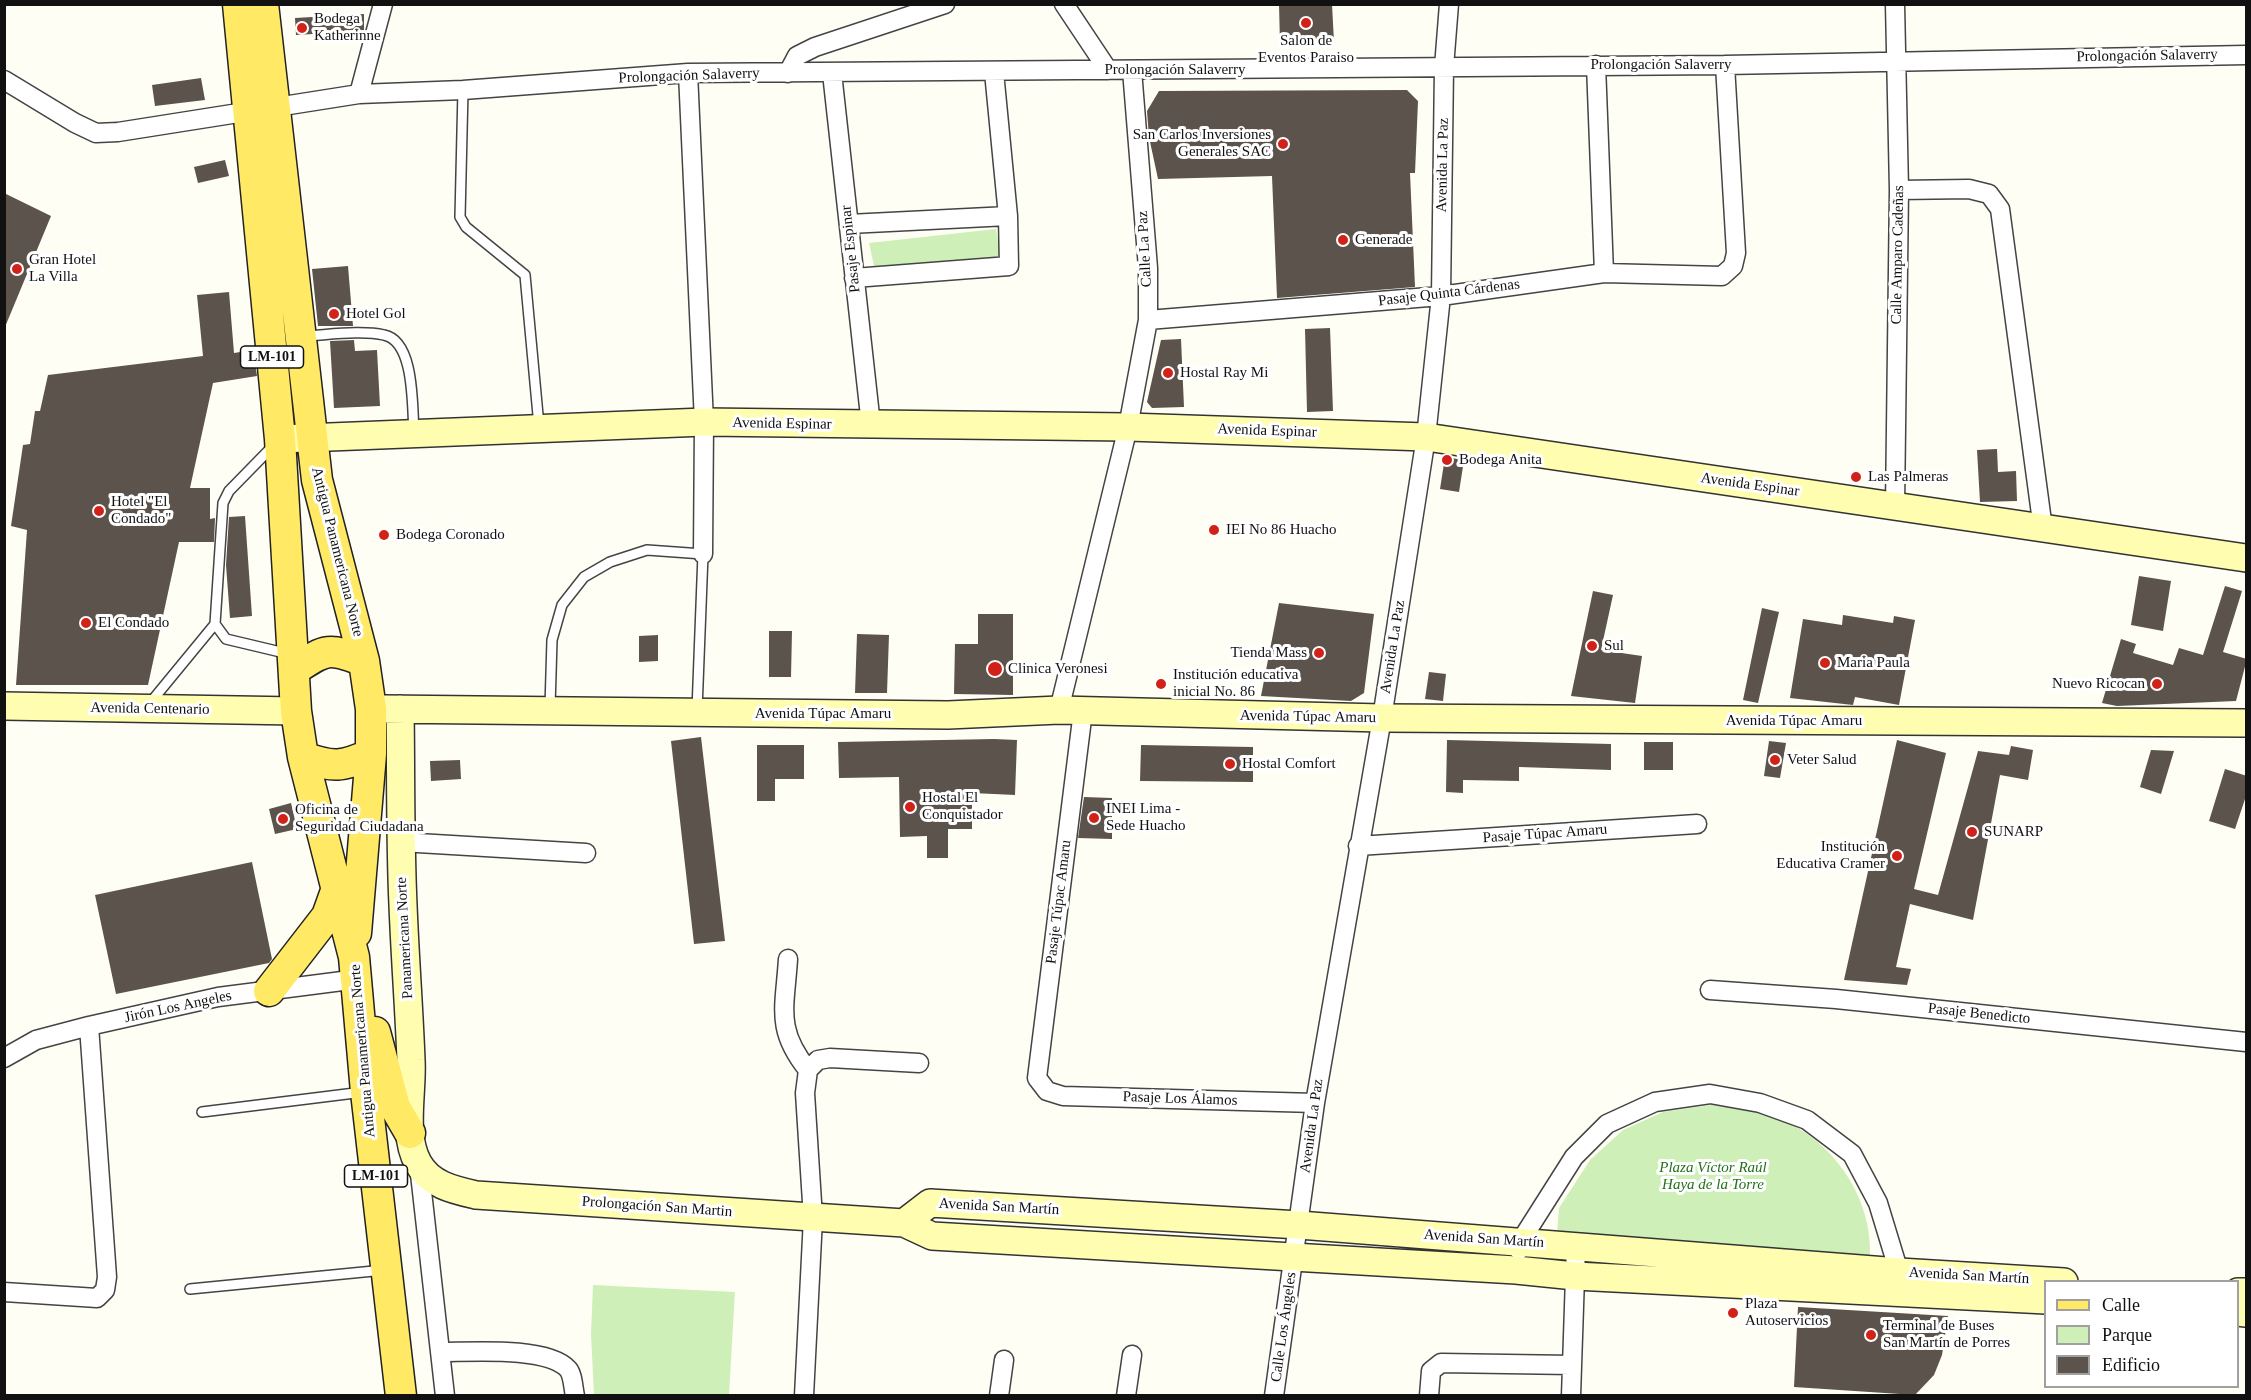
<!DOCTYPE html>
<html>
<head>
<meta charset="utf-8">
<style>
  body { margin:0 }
  #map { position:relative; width:2251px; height:1400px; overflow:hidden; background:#fffef5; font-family:"Times New Roman",serif }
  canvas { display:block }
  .frame { position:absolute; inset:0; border:6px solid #111; pointer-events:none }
  .legend { position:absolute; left:2044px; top:1280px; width:195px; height:108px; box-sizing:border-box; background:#fff; border:2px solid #a0a0a0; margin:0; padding:8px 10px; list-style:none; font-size:18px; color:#111 }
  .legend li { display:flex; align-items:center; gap:12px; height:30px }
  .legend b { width:30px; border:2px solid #a0a0a0 }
</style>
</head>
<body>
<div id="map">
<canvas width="2251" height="1400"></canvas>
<div class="frame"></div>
<ul class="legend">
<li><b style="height:8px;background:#ffe965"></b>Calle</li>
<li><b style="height:16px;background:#cfefb9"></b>Parque</li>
<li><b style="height:16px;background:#5b534c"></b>Edificio</li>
</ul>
</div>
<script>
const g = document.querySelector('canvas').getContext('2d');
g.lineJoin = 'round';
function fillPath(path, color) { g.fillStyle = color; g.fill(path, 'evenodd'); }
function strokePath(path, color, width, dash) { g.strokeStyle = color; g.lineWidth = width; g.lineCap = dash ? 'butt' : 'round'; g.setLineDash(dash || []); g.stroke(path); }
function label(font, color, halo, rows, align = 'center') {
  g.font = font + ' "Times New Roman",serif'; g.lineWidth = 6; g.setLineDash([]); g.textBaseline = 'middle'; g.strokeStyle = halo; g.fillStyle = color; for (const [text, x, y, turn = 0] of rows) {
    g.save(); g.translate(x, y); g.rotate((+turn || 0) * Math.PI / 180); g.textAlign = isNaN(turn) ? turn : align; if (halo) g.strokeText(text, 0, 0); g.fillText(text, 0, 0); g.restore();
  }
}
fillPath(new Path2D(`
  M996,229L1001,262L876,275L869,243Z
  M1711,1105C1737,1108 1768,1111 1791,1124C1840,1150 1873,1203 1870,1259L1557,1234L1559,1208L1590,1160L1623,1130L1663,1112Z
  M593,1285L735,1292L729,1395H594L591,1334Z`), '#cfefb9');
fillPath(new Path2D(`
  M1279,4H1332L1334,42L1280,44Z
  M364,14V31L296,35L295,18Z
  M201,78L205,100L155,106L152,85Z
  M1407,90L1418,101L1415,173H1410L1415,287L1277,298L1272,176L1158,179L1149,137L1147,111L1159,91Z
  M225,160L229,176L198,183L194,167Z
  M4,193L51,216L5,327H4Z
  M348,266L353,326H318L312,269Z
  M229,292L234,353L253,350L257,376L213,383L190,488H210V519L215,518L214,542H179L148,685H16L27,530L11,526L23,445L30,444L35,411H40L48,375L203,356L197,295Z
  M1330,328L1333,411L1307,412L1305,329Z
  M1181,339L1184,407L1152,408L1147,402L1161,340Z
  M354,340L355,351L377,350L380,406L334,408L330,341Z
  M1997,449L1998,472L2016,471L2017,501L1980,502L1977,450Z
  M1445,457L1464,460L1459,492L1440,489Z
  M245,516L252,616L230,618L226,565L229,517Z
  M2139,576L2171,581L2163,631L2131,625Z
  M2225,586L2242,591L2223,652L2247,659L2236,701L2117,706L2102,703L2121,639L2136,644L2133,653L2173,665L2179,648L2203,655Z
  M1593,591L1613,595L1601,650L1642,656L1635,703L1571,696Z
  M1279,603L1374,614L1364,693L1351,701L1261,696Z
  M1762,608L1779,612L1758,703L1743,700Z
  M978,614H1013V695L954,694L955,644H978Z
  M1843,615L1893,623L1894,616L1915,620L1899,705L1855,697L1853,705L1790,698L1803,619L1842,625Z
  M769,631H792L791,677H769Z
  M857,634L889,635L887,693H855Z
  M658,635V661L639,662V636Z
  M1429,672L1446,674L1443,701L1425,699Z
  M701,737L725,941L694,944L671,741Z
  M994,739L1017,740L1015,795L972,793V829H948V858H927V836L900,837L899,777L839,778L838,742Z
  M1447,740L1611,744V770L1519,767V781L1463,780V793L1446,792Z
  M1897,740L1946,753L1914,889L1938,895L1978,751L2009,755L2011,746L2033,750L2028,780L2000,775L1973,920L1910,904L1896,967L1911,969L1907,985L1844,980Z
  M1769,741L1786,743L1780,778L1764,776Z
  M1644,742H1673V770H1644Z
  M757,745H804V779H775V801H757Z
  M1141,745L1253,747V782L1140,781Z
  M2151,750L2174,751L2161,794L2140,787Z
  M460,760L461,779L431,781L430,761Z
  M2225,769L2247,776V793L2235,829L2209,821Z
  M1084,797L1112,798V839L1078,838Z
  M291,803L297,829L275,834L269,809Z
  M252,862L272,959L269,963L116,994L95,895Z
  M1798,1307L1948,1316L1942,1355L1934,1375L1915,1395L1794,1387Z`), '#5b534c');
const lane = new Path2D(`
  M463,90L460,217L466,227L525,275L539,426
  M304,336C327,335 362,330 384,335C415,341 412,407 414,432
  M274,445L229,491L223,503L215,624L226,639L289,654
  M150,703L215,624
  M550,707L552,640L562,605L584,577L610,562L647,550L703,554L697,710
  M202,1112L363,1092
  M190,1289L384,1270`);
const street = new Path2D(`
  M1064,4L1108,70
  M1596,65L1604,273
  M688,73L704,422L703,554
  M788,73L797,56L815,47L945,4
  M832,73L871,425
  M4,80L75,123L96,133L118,132L359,94L463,90L688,73L1725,65L2246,55
  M359,94L383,4
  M1899,190L1969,189L1989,194L2000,209L2043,529
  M849,224L1008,216
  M854,278L1009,266L1008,216L994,72
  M1148,320L1441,296L1604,273L1722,276L1733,266L1736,253L1725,65
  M1895,507L1899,190L1895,4
  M1059,710L1128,427L1148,320V268L1132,70
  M1083,711L1037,1078L1047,1091L1063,1096L1315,1103
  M401,842L586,853
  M1358,846L1697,824
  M788,959C785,1008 775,1029 808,1070
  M1710,990L1836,999L2246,1042
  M4,1058L36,1040L89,1026L218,997L358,979
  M419,1165L445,1396
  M1519,1250L1520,1242L1574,1157L1607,1124L1655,1102L1710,1094L1760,1103L1807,1120L1852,1154L1878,1203L1899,1272V1281
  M4,1292L97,1298L105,1290L107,1277L89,1026
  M441,1352C470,1352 547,1346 568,1369C573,1375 573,1387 575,1396
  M804,1396L813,1218L805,1093L808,1070L818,1060L830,1058L919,1063
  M999,1396L1004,1360
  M1126,1396L1132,1355
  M1274,1396L1315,1103L1382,718L1426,437L1441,296L1444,67L1449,4
  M1429,1396L1431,1371L1441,1363L1572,1365
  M1571,1396L1576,1247`);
const secondary = new Path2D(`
  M280,439L704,422L1128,427L1426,437L2246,558
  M4,706L296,711
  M384,709L948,715L1059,710L1382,718L2246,723
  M400,709C401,774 400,840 403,905C405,957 409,1008 411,1060C413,1092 402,1134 418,1163C430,1185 454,1190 476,1195L904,1223L932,1236L1516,1270L1575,1276L2046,1300
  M904,1223L930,1203L1299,1225L1899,1272L2064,1282
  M2238,1292H2246
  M2238,1312L2246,1313`);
const primary = new Path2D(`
  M238,4L280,439L296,711L303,757L354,957L366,1092L401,1396
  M263,4L317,480L364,661L371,709V754L356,933
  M294,670C326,649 327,647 364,661
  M303,757C334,768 342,767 371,754
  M269,991L327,916L337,888
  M375,1032L395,1107L410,1133`);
strokePath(lane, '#444', 12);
strokePath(street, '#444', 21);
strokePath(secondary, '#333', 30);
strokePath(primary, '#222', 33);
strokePath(lane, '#fff', 9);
strokePath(street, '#fff', 18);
strokePath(secondary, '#fffeb0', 27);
strokePath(primary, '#ffe965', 30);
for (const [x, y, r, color] of [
  [1306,23,6,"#d12219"],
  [302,28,6,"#d12219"],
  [1283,144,6,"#d12219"],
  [1343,240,6,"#d12219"],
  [17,269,6,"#d12219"],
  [334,314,6,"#d12219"],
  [1168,373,6,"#d12219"],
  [1447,460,6,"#d12219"],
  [1856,477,6,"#d12219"],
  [99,511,6,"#d12219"],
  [1214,530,6,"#d12219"],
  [384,535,6,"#d12219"],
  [86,623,6,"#d12219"],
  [1592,646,6,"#d12219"],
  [1319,653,6,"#d12219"],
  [1825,663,6,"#d12219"],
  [995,669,8,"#d12219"],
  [1161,684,6,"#d12219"],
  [2157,684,6,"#d12219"],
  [1775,760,6,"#d12219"],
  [1230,764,6,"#d12219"],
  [910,807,6,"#d12219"],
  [1094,818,6,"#d12219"],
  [283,819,6,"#d12219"],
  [1972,832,6,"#d12219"],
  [1897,856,6,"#d12219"],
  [1733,1313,6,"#d12219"],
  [1871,1335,6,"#d12219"]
]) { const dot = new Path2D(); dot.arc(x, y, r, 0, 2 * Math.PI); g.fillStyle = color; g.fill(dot); strokePath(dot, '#fff', 2); }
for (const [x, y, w] of [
  [272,357,63],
  [376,1176,63]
]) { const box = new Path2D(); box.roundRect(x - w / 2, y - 11, w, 22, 4.5); g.fillStyle = '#fff'; g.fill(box); strokePath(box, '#111', 1.5); }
label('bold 14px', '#111', null, [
  ["LM-101",272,357],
  ["LM-101",376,1176]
]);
label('15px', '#111', '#fff', [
  ["Bodega",314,19],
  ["Katherinne",314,36],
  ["Salon de",1306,41,"center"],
  ["Eventos Paraiso",1306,58,"center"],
  ["San Carlos Inversiones",1271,135,"right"],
  ["Generales SAC",1271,152,"right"],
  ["Generade",1355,240],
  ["Gran Hotel",29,260],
  ["La Villa",29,277],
  ["Hotel Gol",346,314],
  ["Hostal Ray Mi",1180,373],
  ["Bodega Anita",1459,460],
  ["Las Palmeras",1868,477],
  ["Hotel \"El",111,502],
  ["Condado\"",111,519],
  ["IEI No 86 Huacho",1226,530],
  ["Bodega Coronado",396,535],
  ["El Condado",98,623],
  ["Sul",1604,646],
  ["Tienda Mass",1307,653,"right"],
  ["Maria Paula",1837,663],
  ["Clinica Veronesi",1008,669],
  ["Institución educativa",1173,675],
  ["inicial No. 86",1173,692],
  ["Nuevo Ricocan",2145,684,"right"],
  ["Veter Salud",1787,760],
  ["Hostal Comfort",1242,764],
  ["Hostal El",922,798],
  ["Conquistador",922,815],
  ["INEI Lima -",1106,809],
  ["Sede Huacho",1106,826],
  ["Oficina de",295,810],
  ["Seguridad Ciudadana",295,827],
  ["SUNARP",1984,832],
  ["Institución",1885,847,"right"],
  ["Educativa Cramer",1885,864,"right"],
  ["Plaza",1745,1304],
  ["Autoservicios",1745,1321],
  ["Terminal de Buses",1883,1326],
  ["San Martín de Porres",1883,1343]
], 'left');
label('15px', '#111', '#fff', [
  ["Prolongación Salaverry",2147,56,-1],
  ["Prolongación Salaverry",1661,65],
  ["Prolongación Salaverry",1175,70],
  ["Prolongación Salaverry",689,76,-2],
  ["Avenida La Paz",1443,165,-89],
  ["Pasaje Espinar",851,249,-96],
  ["Calle La Paz",1145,249,-93],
  ["Calle Amparo Cadeñas",1898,255,-89],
  ["Pasaje Quinta Cárdenas",1449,293,-7],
  ["Avenida Espinar",782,424,1],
  ["Avenida Espinar",1267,431,2],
  ["Avenida Espinar",1750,485,8],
  ["Antigua Panamericana Norte",337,552,76],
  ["Avenida La Paz",1393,647,-81],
  ["Avenida Centenario",150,709,1],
  ["Avenida Túpac Amaru",823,714],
  ["Avenida Túpac Amaru",1308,717,1],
  ["Avenida Túpac Amaru",1794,721],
  ["Pasaje Túpac Amaru",1545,834,-4],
  ["Pasaje Túpac Amaru",1059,902,-83],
  ["Panamericana Norte",405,938,-93],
  ["Jirón Los Angeles",178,1007,-12],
  ["Pasaje Benedicto",1979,1014,6],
  ["Antigua Panamericana Norte",363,1051,-95],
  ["Pasaje Los Álamos",1180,1099,2],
  ["Avenida La Paz",1312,1126,-82],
  ["Prolongación San Martin",657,1207,4],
  ["Avenida San Martín",999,1207,3],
  ["Avenida San Martín",1484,1239,4],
  ["Avenida San Martín",1969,1276,3],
  ["Calle Los Ángeles",1284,1327,-82]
]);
label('italic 15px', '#227119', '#fff', [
  ["Plaza Víctor Raúl",1713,1168],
  ["Haya de la Torre",1713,1185]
]);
</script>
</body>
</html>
